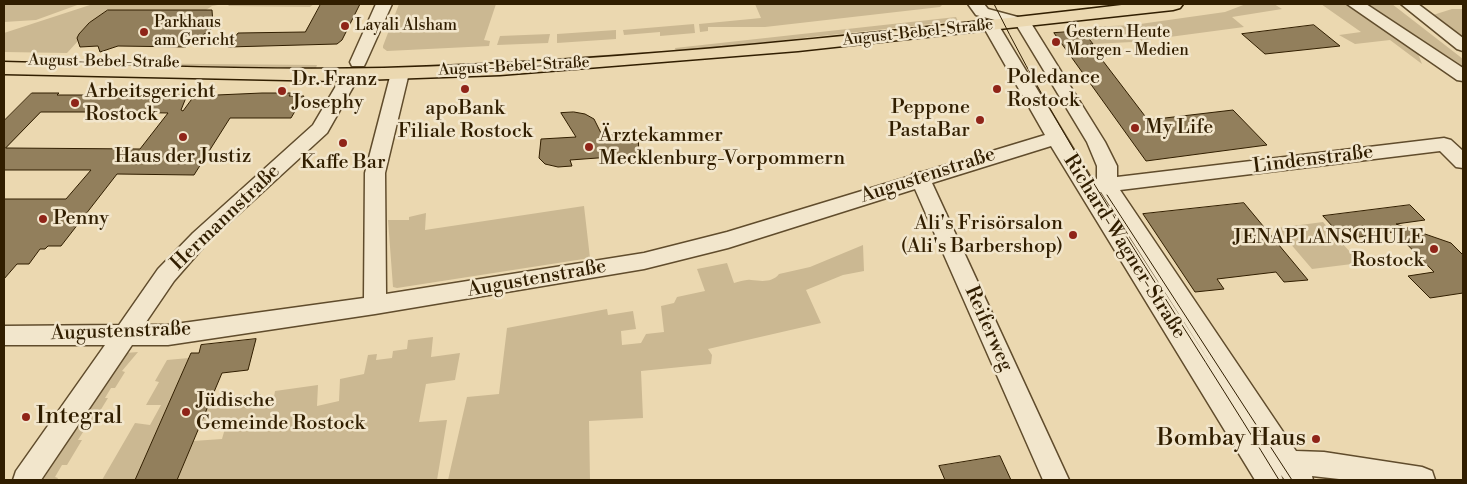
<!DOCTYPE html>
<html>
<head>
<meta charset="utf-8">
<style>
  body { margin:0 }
  #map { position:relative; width:1467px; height:484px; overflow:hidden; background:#ebd8b0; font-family:"Libre Bodoni",serif }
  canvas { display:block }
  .frame { position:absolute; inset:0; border:5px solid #311e00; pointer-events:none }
</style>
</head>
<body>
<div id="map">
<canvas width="1467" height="484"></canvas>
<div class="frame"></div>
</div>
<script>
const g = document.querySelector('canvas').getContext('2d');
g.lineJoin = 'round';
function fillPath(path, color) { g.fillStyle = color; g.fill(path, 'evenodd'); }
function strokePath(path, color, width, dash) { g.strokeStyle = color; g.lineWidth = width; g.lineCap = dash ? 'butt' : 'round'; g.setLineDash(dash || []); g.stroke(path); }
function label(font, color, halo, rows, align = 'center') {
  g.font = font + ' "Libre Bodoni",serif'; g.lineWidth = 5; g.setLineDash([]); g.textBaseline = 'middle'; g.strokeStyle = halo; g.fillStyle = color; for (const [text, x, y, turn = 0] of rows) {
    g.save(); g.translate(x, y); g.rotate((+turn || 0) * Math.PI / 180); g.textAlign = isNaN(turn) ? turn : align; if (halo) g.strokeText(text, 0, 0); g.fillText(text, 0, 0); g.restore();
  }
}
fillPath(new Path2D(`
  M4,4H80L36,20L4,22Z
  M93,4H224L212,6L206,10L89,23L79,34L78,41L67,53L4,52V33Z
  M230,4H314L310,7L228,6Z
  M399,4H496L484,40L490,41L489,46L387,51L383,48V46Z
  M755,4H943L940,7L765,27H708V31L700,32L699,24L761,18Z
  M1246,4H1274L1282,9L1232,17L1244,27L1132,42L1093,44L1083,31L1088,27L1133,25L1225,12Z
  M1321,4H1344L1398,35L1417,51L1422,64L1390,40L1355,44L1339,35L1361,32Z
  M1367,4H1392L1463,59V66Z
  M1452,9H1463V36L1433,15Z
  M956,17L958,21L676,52L675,48Z
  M694,24L695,33L660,36V32L624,35L623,30Z
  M616,30V39L557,43V34Z
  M550,34L548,43L497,45L500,36Z
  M664,51L665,54L527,64L528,60Z
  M98,63L317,65L316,68L95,65Z
  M584,206L590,258L397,288L393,287L388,220H409V217L426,213L425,230Z
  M1323,222L1360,263L1312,269L1277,228Z
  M863,245L864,271L843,275L806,290L821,323L708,349L712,355L711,364L641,371L643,418L589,421L590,480H448L467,397L499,394L507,328L607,309L608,315L633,311L636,329L621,331L622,345L641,343L646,334L664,332L661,306L674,303L677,297L705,291L697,269L727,263L734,283C739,282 746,279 751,280C761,281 772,283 779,274L810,267Z
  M433,337L431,357L460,353L455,380L426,384L419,422L447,420L437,480H177L193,441L222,439L226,425L199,427L212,397L261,394L260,399L274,397L275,391L318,385L317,406L339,401L340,379L364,374L368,355L377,354L376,360L392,358L393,351L407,349L408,340Z
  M138,352L122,371L125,372L115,388H111L105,398H108L89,429H85L78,440H82L67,465H62L55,477L58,478L57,480H43L125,353Z
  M189,358L135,480H102L135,423L150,425L161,405H146L159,382L155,381L167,360Z`), '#cbb892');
const building = new Path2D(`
  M321,4H360L342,40L337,44L228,47L238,33L305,32Z
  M108,10H212L213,24L210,31L189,42L186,47L118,46L100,52L98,46L80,47L77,38L79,34L89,23Z
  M1314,25L1340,46L1265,54L1242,34Z
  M1083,31L1093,44H1090L1148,120L1233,110L1267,145L1146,161L1054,33Z
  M32,93H59L57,95H187L181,110L183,111L194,96L262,93H291L289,96H304L291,118H230L194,175L117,174L61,246H48L45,249H40L29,264H17L4,279V199H66L91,170H4V121ZM41,112H114L168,113L140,149L6,148Z
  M574,112L585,114L594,119L602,135L638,133L639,155L570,160L572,166L558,167L545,164L539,158L541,139L576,137L561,113Z
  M1244,203L1308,280L1284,282L1276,272L1217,279L1224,289L1195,292L1143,214Z
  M1410,205L1425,220L1396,224L1451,243L1463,255V293L1430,298L1408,276L1434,272L1395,232L1344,239L1323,216Z
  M256,339L248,370L222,373L177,480H135L191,353H199L201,345Z
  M1000,456L1011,480H945L939,466Z`);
fillPath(building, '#927f5c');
strokePath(building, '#311e00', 1);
const minor = new Path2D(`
  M376,4H392L366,62L364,66H352L350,62Z
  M968,4H984L988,9L1029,20L1105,142L1117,166V177L1444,138L1451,140L1463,151V168L1456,167L1440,151L1120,190L1296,451L1324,452L1422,467L1432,471L1435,480H1348L1312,476L1313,480H1285L1281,475L1283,480H1255L1051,146L932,183L1069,480H1043L915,189L728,248L644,269L375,314L168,345H132L41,480H13L16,471L105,345H4V326L119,325L158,269L193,233L313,125L346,69H358L361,73L327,133L207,243L174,281L144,325H168L364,298L365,173L391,73L394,69H406L409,73L385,173L386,294L644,253L727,232L911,176L913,173L923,172L1045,135L983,26L991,21L999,26L1092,180L1097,179V166L1087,142L1017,26L976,15ZM1100,192H1101L1216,372Z
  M1347,4H1366L1463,68V81L1457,80Z
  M1401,4H1418L1463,38V51L1457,49Z`);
const major = new Path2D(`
  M1130,4H1183L1180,8L1173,10L798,51L500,75L334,81L4,74V62C131,65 257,71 384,68C633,61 883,33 1130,4Z`);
strokePath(minor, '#604c2c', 3);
strokePath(major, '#311e00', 3);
fillPath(minor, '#f2e6cc');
fillPath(major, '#ebd8b0');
strokePath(new Path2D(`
  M994,4C1077,170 1183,322 1279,480
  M1107,195L1292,480`), '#311e00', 1);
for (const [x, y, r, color] of [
  [345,26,5,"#8f2418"],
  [144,32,5,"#8f2418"],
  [1056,42,5,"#8f2418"],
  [465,89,5,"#8f2418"],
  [997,89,5,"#8f2418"],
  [282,91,5,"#8f2418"],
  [75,103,5,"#8f2418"],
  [980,120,5,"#8f2418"],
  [1135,128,5,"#8f2418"],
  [183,137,5,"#8f2418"],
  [343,143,5,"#8f2418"],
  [589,147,5,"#8f2418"],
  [43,219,5,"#8f2418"],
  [1073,235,5,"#8f2418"],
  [1434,249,5,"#8f2418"],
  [186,412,5,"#8f2418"],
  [26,417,5,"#8f2418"],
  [1316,439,5,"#8f2418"]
]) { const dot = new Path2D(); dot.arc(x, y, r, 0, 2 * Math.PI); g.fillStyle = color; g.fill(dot); strokePath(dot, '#f2e6cc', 2); }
label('16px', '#311e00', '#f2e6cc', [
  ["Parkhaus",154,23],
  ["am Gericht",154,41],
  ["Layali Alsham",355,26],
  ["Gestern Heute",1066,33],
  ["Morgen - Medien",1066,51]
], 'left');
label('16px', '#311e00', '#f2e6cc', [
  ["August-Bebel-Straße",918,33,-6],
  ["August-Bebel-Straße",104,62,1],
  ["August-Bebel-Straße",514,67,-3]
]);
label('20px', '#311e00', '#f2e6cc', [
  ["Poledance",1007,78],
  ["Rostock",1007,101],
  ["Dr. Franz",292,80],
  ["Josephy",292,103],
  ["Arbeitsgericht",85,92],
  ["Rostock",85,115],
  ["Peppone",970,108,"right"],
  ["PastaBar",970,131,"right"],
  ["apoBank",465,109,"center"],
  ["Filiale Rostock",465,132,"center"],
  ["My Life",1145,128],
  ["Ärztekammer",599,136],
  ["Mecklenburg-Vorpommern",599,159],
  ["Haus der Justiz",183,157,"center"],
  ["Kaffe Bar",343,163,"center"],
  ["Penny",53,219],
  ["Ali's Frisörsalon",1063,224,"right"],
  ["(Ali's Barbershop)",1063,247,"right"],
  ["JENAPLANSCHULE",1424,238,"right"],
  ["Rostock",1424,261,"right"],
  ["Jüdische",196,401],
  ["Gemeinde Rostock",196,424]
], 'left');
label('20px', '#311e00', '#f2e6cc', [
  ["Lindenstraße",1313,160,-7],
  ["Augustenstraße",928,176,-18],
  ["Hermannstraße",226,218,-44],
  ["Richard-Wagner-Straße",1124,247,58],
  ["Augustenstraße",537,279,-10],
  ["Reiferweg",988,329,66],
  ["Augustenstraße",121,332,-2]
]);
label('24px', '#311e00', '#f2e6cc', [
  ["Integral",36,417],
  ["Bombay Haus",1306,439,"right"]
], 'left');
</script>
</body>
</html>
